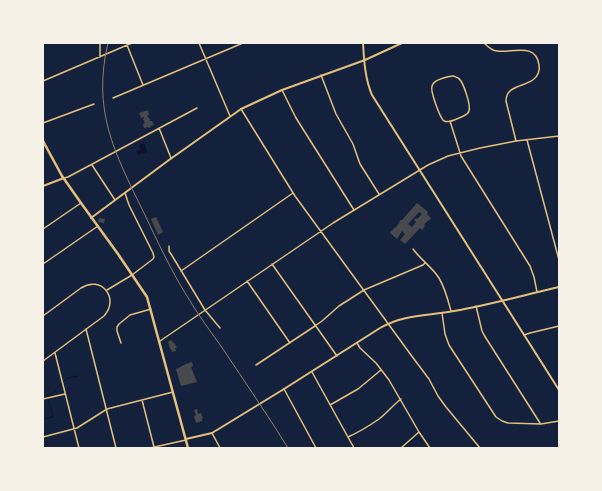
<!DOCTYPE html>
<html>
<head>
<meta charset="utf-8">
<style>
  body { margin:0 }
  #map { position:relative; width:602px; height:491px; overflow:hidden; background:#14213d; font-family:Jost,sans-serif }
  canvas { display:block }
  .frame { position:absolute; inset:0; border:44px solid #f6f1e7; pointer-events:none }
</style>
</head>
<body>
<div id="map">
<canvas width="602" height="491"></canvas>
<div class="frame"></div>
</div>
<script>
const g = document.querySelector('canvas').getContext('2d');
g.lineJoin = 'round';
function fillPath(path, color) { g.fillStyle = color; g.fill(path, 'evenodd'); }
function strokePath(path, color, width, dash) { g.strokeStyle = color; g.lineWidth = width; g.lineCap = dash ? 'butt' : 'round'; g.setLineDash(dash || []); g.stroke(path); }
fillPath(new Path2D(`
  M144,143L147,152L138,155L136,151L141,150L139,145Z`), '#0b132b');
strokePath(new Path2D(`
  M64,381L67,378L78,376
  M47,396V395L52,394L61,384
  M43,419L52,417V413L48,400`), '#0b132b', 1);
fillPath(new Path2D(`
  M148,110L149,115H147L150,120L149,121H152L154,125L150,126L151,127L148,128V127L144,128L143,124L145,123L143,119L144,118V117L141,118L139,113Z
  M417,203L428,212L427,214L431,218L429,221L428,220L424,225L425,226L422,230L420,228L405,244L400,240L405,234L402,231L397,239L390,233L394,228H395L400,222L399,221L401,220H402ZM419,212L422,214L417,219L416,218L414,220L416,222L412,227L408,224Z
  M156,217L163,232L158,235L151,219Z
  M99,218L105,219L104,223L98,222Z
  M171,340L175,344L177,348H175L176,351L172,352L171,349H170L168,342Z
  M192,362L193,366L191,367L197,382L181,386L176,369L186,364Z
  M197,409L198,414L201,413L203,418L202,419V421L196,423L194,416L196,415L194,410Z`), '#48494c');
strokePath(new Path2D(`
  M199,43L230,116
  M484,43C488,47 492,51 497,51C512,53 536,42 539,65C540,70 538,76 534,79C525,87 506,85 506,101L516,141
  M127,45L143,85
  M100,57V43
  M321,75L336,114L353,144L360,164L379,194
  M453,76C457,77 459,78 461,81C464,86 471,105 469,111C468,115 463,116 459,118C455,120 449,123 444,121C440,118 430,91 432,86C434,79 447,77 453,76Z
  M43,81L132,43
  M282,90L296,118L354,210
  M113,98L243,43
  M241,109L295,196L411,355L429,379L438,396L446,407L480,448
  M450,121L461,156L530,266L534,277L537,292
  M43,123L94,104
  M159,128L171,158
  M527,140L559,260
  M92,165L115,200
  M64,178L68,177L197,108
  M43,229L81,203
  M169,246V251L171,254L205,310L220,328
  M413,249C421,260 432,267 439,278C445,288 448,300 451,311
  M43,264L98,226
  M272,264L337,356
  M181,271L293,193
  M247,281L290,343
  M107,290L132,275L153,259L154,257L153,253L129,205L125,193
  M476,306L482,331L484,335L540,423
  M442,313L445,334L449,345L496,417L502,421L508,423L541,424L559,421
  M43,316L81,288C101,275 120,298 104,316L43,361
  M86,329L116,448
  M524,335L530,333L559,326
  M160,341L333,223L428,165L448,156L480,148L516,141L559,136
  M121,343L117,331V327L119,324L130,315L151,309
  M357,343L360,348L376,363L389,380L419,432L430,448
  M55,353L79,448
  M256,365L315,326L322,321L339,306L364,290L423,265L425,263
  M312,372L354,448
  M284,389L316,448
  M43,399L65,394
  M142,400L154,447
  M330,405L358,389L381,370
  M212,433L220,448
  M43,437L77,428L107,409L173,392
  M348,437C359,432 369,426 379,419C387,413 393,405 401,399
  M150,448L186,440
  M401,448L419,432`), '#e5c07b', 1.5);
strokePath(new Path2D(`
  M186,439L212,433L284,389L380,328C404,314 428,316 454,311C489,305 524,295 559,287`), '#e5c07b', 2);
strokePath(new Path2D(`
  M363,43C364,60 365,79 372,95L559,390
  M43,186L64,178
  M91,218L169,160L241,109L282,90L365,60L402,43`), '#e5c07b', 2);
strokePath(new Path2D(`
  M43,141L62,176L81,203L118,254L147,297L188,448`), '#e5c07b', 2.5);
strokePath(new Path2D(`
  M108,43C92,110 114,152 143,211C157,240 170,269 187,296C198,315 211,332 223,349C245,382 267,414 288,448`), '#918062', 1);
</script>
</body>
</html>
